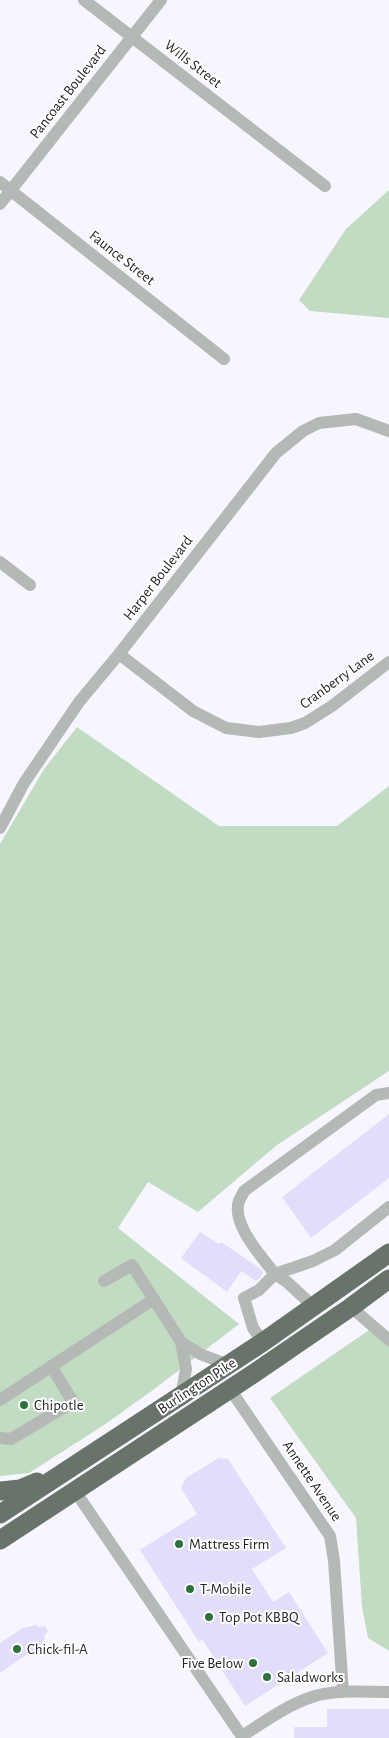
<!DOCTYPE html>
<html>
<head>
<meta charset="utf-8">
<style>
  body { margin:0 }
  canvas { display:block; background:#f7f6ff }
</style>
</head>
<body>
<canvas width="389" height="1738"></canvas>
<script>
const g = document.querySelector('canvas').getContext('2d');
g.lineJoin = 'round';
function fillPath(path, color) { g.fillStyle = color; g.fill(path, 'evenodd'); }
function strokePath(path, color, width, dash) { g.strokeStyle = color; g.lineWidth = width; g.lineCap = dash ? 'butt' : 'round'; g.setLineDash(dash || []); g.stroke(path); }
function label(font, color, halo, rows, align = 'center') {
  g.font = font + ' "Alegreya Sans",sans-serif'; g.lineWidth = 4; g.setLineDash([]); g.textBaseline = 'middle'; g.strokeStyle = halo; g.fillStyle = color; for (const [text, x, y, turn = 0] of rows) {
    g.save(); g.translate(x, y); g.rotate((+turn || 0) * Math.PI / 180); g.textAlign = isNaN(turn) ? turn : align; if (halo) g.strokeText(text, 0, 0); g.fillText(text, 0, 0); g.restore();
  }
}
fillPath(new Path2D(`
  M389,190V318L310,311L299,300L346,229Z
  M77,727L219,826H337L389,786V1071L277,1145L198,1212L148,1182L118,1228L239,1324L153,1390L104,1425L29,1473L0,1476V844L44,769Z
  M372,1328L389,1342V1651L368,1638L362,1607L356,1518L270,1398Z`), '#c1dcc3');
fillPath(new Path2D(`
  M389,1114V1178L311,1238L282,1197Z
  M200,1232L219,1244L221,1242L261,1269L263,1272L261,1277L256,1281L241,1271L227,1292L181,1258Z
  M219,1458L228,1459L286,1548L252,1569L273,1602L289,1592L328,1653L245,1706L202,1639L199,1642L140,1550L197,1514L181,1488L186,1478Z
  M37,1625L38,1627L45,1626L48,1631L44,1637L45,1639L39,1646L0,1673V1643L23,1628Z
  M327,1709H389V1738H294V1727H327Z`), '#e1ddfa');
strokePath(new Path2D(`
  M84,0L325,186
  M0,182L224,359
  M0,204L161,0
  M0,562L30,585
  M119,654L193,711L226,728L259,732L291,728L305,723L332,706L389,662
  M0,828L24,783L79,702L119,654L276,453L303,431L319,423L356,419L389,431
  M389,1093L376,1095L244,1191C243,1194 240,1198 239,1201C231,1224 262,1257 275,1274L313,1261L335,1250L389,1207
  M104,1281L132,1265L181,1342
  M351,1307L389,1340
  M263,1342L253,1328L244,1298L259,1290L275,1274L287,1282L314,1307
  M230,1389L330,1536L334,1561L343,1692
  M181,1397L186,1369L181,1342L200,1354L229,1365
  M0,1400L154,1299
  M0,1438L11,1439L73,1402L51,1366
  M75,1491L243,1738
  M242,1736C264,1722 287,1705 312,1697C336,1689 364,1692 389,1692`), '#b4b9b5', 12);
strokePath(new Path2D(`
  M0,1491L20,1489L37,1482
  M0,1514L263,1342L389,1253
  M0,1540L253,1374L351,1307L389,1279`), '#687369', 19);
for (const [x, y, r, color] of [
  [24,1405,5,"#2e713c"],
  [179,1544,5,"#2e713c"],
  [190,1589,5,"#2e713c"],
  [209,1617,5,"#2e713c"],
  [17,1649,5,"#2e713c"],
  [253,1663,5,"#2e713c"],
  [267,1677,5,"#2e713c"]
]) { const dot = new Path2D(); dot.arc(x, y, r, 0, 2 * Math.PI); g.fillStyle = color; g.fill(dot); strokePath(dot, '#fff', 2); }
label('15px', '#26252a', '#fff', [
  ["Wills Street",193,64,38],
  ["Pancoast Boulevard",68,92,-52],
  ["Faunce Street",122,258,38],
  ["Harper Boulevard",158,578,-52],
  ["Cranberry Lane",337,680,-36],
  ["Burlington Pike",197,1386,-33],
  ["Annette Avenue",312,1481,56]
]);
label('15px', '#26252a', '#fff', [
  ["Chipotle",34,1405],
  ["Mattress Firm",189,1544],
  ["T-Mobile",200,1589],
  ["Top Pot KBBQ",219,1617],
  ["Chick-fil-A",27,1649],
  ["Five Below",243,1663,"right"],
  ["Saladworks",277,1677]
], 'left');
</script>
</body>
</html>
